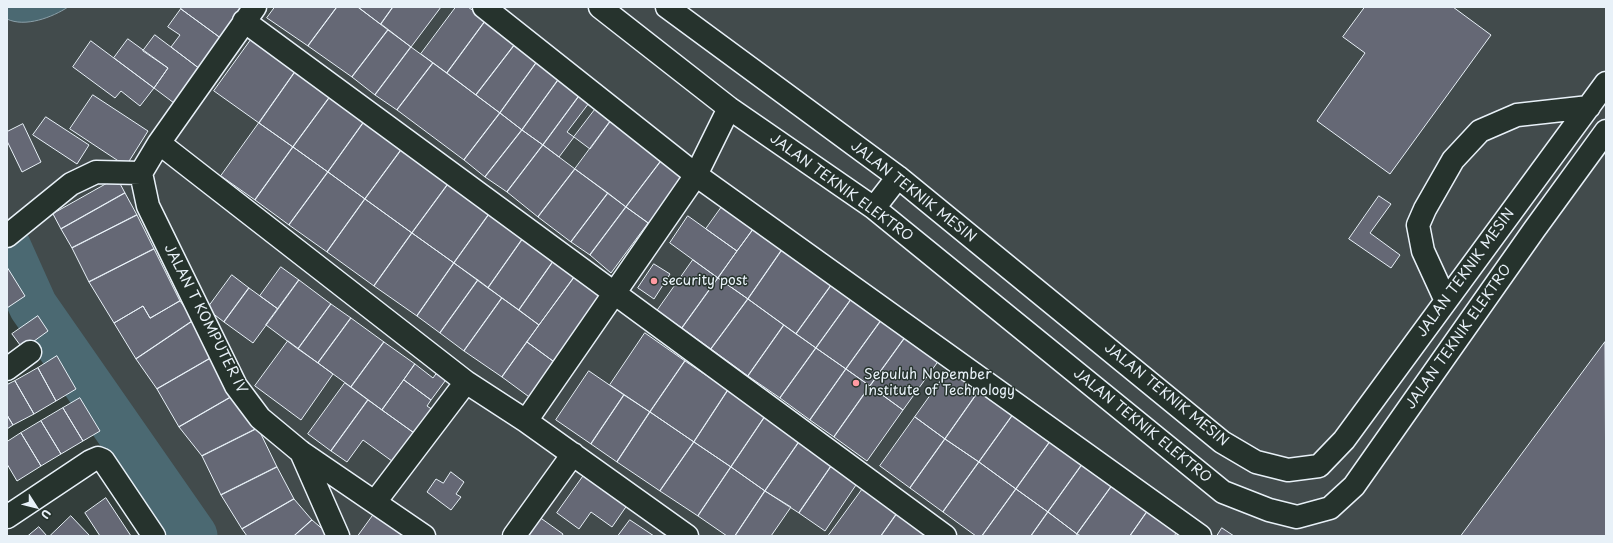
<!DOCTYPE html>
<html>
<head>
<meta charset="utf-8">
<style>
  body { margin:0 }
  #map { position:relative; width:1613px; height:543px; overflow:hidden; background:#333e3b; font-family:"Playpen Sans",sans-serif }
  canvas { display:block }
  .frame { position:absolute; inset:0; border:8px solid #e8f1f8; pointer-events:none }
  .north { position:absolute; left:16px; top:487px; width:40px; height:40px; -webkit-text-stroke:3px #26332d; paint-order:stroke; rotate:126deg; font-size:11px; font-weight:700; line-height:16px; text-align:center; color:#e8f1f8 }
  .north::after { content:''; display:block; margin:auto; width:14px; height:18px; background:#e8f1f8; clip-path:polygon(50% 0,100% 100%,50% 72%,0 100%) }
</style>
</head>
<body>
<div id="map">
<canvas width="1613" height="543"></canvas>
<div class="frame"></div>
<div class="north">U</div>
</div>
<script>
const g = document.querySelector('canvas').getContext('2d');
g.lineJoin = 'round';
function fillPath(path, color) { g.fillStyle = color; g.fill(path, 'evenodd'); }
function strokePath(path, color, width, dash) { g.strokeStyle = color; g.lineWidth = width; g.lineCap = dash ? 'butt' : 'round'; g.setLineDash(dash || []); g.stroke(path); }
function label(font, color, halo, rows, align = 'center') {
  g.font = font + ' "Playpen Sans",sans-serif'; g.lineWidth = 3; g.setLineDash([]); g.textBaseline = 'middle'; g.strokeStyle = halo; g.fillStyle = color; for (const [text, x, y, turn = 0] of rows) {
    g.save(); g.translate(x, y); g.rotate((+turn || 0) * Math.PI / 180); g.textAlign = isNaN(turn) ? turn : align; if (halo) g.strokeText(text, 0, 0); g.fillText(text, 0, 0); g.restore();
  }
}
fillPath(new Path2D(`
  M7,7H1606V536H199L7,220Z`), '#424b4c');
const water = new Path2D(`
  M7,7H68C53,17 25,28 7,19Z`);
fillPath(water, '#4b6972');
strokePath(water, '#8a9fa8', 1);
strokePath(new Path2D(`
  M7,248L33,306L193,536`), '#4b6972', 49);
const building = new Path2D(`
  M182,7H244L222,39L181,9Z
  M275,7H337L308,46L267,18Z
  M337,7H358L388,30L352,77L308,46Z
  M358,7H393L381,24Z
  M393,7H441L411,47L381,24Z
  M456,7H468L486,20L447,73L421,54Z
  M1365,7H1453L1491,35L1390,174L1317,121L1365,53L1343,37Z
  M181,9L222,39L200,69L171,47L180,35L168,27Z
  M486,20L516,43L476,95L447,73Z
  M388,30L411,47L375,95L352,77Z
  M155,35L200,69L174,103L154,88L168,68L143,51Z
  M253,37L297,69L259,123L214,91Z
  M128,39L168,68L154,88L114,58Z
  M91,41L154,88L140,106L121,91L115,98L73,67Z
  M516,43L539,59L500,113L476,95Z
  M411,47L433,63L397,110L375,95Z
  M539,59L561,76L522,130L500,113Z
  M433,63L500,113L464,160L397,110Z
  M297,69L332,94L293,147L259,123Z
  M561,76L582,92L543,145L522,130Z
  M582,92L592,99L567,132L574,137L559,157L543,145Z
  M332,94L366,119L328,172L293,147Z
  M93,95L148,131L126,166L70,129Z
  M597,107L612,119L590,149L574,137Z
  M500,113L522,130L485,177L464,160Z
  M46,117L89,145L77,164L33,135Z
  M366,119L404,146L365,199L328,172Z
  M612,119L664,157L626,207L575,169Z
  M259,123L293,147L255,200L221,176Z
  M23,124L41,162L22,172L7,141V132Z
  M522,130L543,145L507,192L485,177Z
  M543,145L575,169L538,217L507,192Z
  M404,146L451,180L412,233L365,199Z
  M293,147L328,172L289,225L255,200Z
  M664,157L691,177L654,227L626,207Z
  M575,169L608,193L571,242L538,217Z
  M328,172L365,199L327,252L289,225Z
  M117,178L125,193L61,229L53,214Z
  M451,180L492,210L454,263L412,233Z
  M125,193L137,215L72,248L61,229Z
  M608,193L626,207L590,255L571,242Z
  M1379,196L1391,204L1370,233L1400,255L1391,268L1349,239Z
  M365,199L412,233L374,286L327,252Z
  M726,201L757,224L737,251L706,229Z
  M626,207L648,223L611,273L590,255Z
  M492,210L526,234L488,288L454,263Z
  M137,215L154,249L89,282L72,248Z
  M688,216L737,251L718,278L670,243Z
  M757,224L786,244L748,299L718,278Z
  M412,233L454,263L417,316L374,286Z
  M526,234L557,256L519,310L488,288Z
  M786,244L835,280L796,334L748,299Z
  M154,249L180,301L150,318L143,306L114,323L89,282Z
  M557,256L578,272L539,325L519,310Z
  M693,260L718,278L682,328L657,311Z
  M454,263L478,280L440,333L417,316Z
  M654,264L670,274L654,299L638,288Z
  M7,267L25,296L7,308Z
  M281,267L299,280L278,309L260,296Z
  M578,272L608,293L557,364L527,342Z
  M232,275L249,288L224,322L207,309Z
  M718,278L748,299L711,349L682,328Z
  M299,280L331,304L298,349L266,325Z
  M478,280L502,298L464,351L440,333Z
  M835,280L855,294L816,348L796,334Z
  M249,288L278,309L253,343L224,322Z
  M855,294L885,315L846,369L816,348Z
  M502,298L539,325L502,377L464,351Z
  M748,299L784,325L748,376L711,349Z
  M180,301L194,320L136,359L114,323L143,306L150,318Z
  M331,304L351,318L318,363L298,349Z
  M885,315L909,332L870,386L846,369Z
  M38,316L48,331L23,349L12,334Z
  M351,318L384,342L351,387L318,363Z
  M194,320L216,355L157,389L136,359Z
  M784,325L816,348L780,398L748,376Z
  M909,332L942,356L903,410L870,386Z
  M645,333L685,361L650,412L610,385Z
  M288,341L333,374L301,420L255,386Z
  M384,342L415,364L382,410L351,387Z
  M527,342L557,364L532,399L502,377Z
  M1605,342L1606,536H1461Z
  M816,348L846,369L810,420L780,398Z
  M216,355L238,393L179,427L157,389Z
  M57,356L76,389L56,401L38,368Z
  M685,361L728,390L694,442L650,412Z
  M415,364L433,378L438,371L448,377L431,400L404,380Z
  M953,364L983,385L945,439L915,417Z
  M38,368L56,401L34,414L15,381Z
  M846,369L870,386L834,437L810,420Z
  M589,371L624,395L591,444L556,420Z
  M404,380L431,400L427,406L439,414L421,438L382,410Z
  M15,381L34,414L13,425L7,415V385Z
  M345,383L368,400L331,451L308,434Z
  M983,385L1017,409L979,462L945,439Z
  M870,386L903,410L867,461L834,437Z
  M728,390L766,415L731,467L694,442Z
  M238,393L258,428L202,456L179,427Z
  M624,395L650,412L617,462L591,444Z
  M80,398L100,431L83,441L63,408Z
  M368,400L417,435L396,464L363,440L347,462L331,451Z
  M63,408L83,441L61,454L41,421Z
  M1017,409L1054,436L1016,489L979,462Z
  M650,412L694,442L660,491L617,462Z
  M7,415L13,425L7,429Z
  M766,415L801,439L765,491L731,467Z
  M915,417L945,439L910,488L880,466Z
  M41,421L61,454L41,466L21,433Z
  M258,428L277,467L221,495L202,456Z
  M21,433L41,466L17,481L7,464V442Z
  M1054,436L1086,459L1048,512L1016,489Z
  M801,439L834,462L799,513L765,491Z
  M945,439L979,462L943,512L910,488Z
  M694,442L731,467L698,516L660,491Z
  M1086,459L1116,480L1077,534L1048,512Z
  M834,462L860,479L825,531L799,513Z
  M979,462L1016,489L982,536H976L943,512Z
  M277,467L294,499L242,529L221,495Z
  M731,467L765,491L735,536H727L698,516Z
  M587,471L630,501L612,527L591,512L579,529L557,513Z
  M451,472L464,482L456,494L461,497L451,510L427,492L436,479L443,483Z
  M1116,480L1151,506L1130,536H1081L1077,534Z
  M864,487L898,512L881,536H830L829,535Z
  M1016,489L1048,512L1031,536H982Z
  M765,491L791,507L771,536H735Z
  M106,498L131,536H100L85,513Z
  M294,499L312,520L294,536H247L242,529Z
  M1151,506L1181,527L1174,536H1130Z
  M898,512L927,536H881Z
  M1048,512L1077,534L1076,536H1031Z
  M374,514L405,536H358Z
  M535,514L563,534L562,536H520Z
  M71,516L90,536H50Z
  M312,520L326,532L324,536H294Z
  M630,520L654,536H618Z
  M39,527L47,536H28Z
  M1222,528L1234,536H1217Z`);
fillPath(building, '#656875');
strokePath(building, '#e8f1f8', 1);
const minor = new Path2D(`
  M255,7L159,143L141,173L148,206L236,386L260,418L301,452L424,536
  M484,7L696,175L1200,536
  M600,7L729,108L874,208L1223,492L1269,510L1297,517L1330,508L1354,486L1534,230L1606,131
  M667,7L898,177L1222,442L1256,462L1288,470L1319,466L1344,440L1606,83
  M244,21L945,536
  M159,143L466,382L526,421L687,536
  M874,208L898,177
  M7,236L71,184L96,172L141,173
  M1446,301L1423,251L1418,225L1425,209L1453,160L1480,131L1517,115L1589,107
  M7,369L30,352
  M526,421L696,175L729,108
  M301,452L338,536
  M375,502L466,382
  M7,517L91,461L98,458L103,460L154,536
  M514,536L573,454`);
strokePath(minor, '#e8f1f8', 25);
strokePath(minor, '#26332d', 22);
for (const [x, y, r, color] of [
  [654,281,4,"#ff9aa2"],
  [856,383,4,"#ff9aa2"]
]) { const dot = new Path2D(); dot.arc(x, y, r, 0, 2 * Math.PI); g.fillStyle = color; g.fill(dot); strokePath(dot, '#26332d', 1.5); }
label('14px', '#e8f1f8', '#26332d', [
  ["JALAN TEKNIK ELEKTRO",841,188,36],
  ["JALAN TEKNIK MESIN",913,192,38],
  ["JALAN TEKNIK MESIN",1466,273,-54],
  ["JALAN T KOMPUTER IV",205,319,63],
  ["JALAN TEKNIK ELEKTRO",1459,337,-55],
  ["JALAN TEKNIK MESIN",1166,395,39],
  ["JALAN TEKNIK ELEKTRO",1142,426,39]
]);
label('14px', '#e8f1f8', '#26332d', [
  ["security post",662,281],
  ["Sepuluh Nopember",864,375],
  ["Institute of Technology",864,391]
], 'left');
</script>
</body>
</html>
